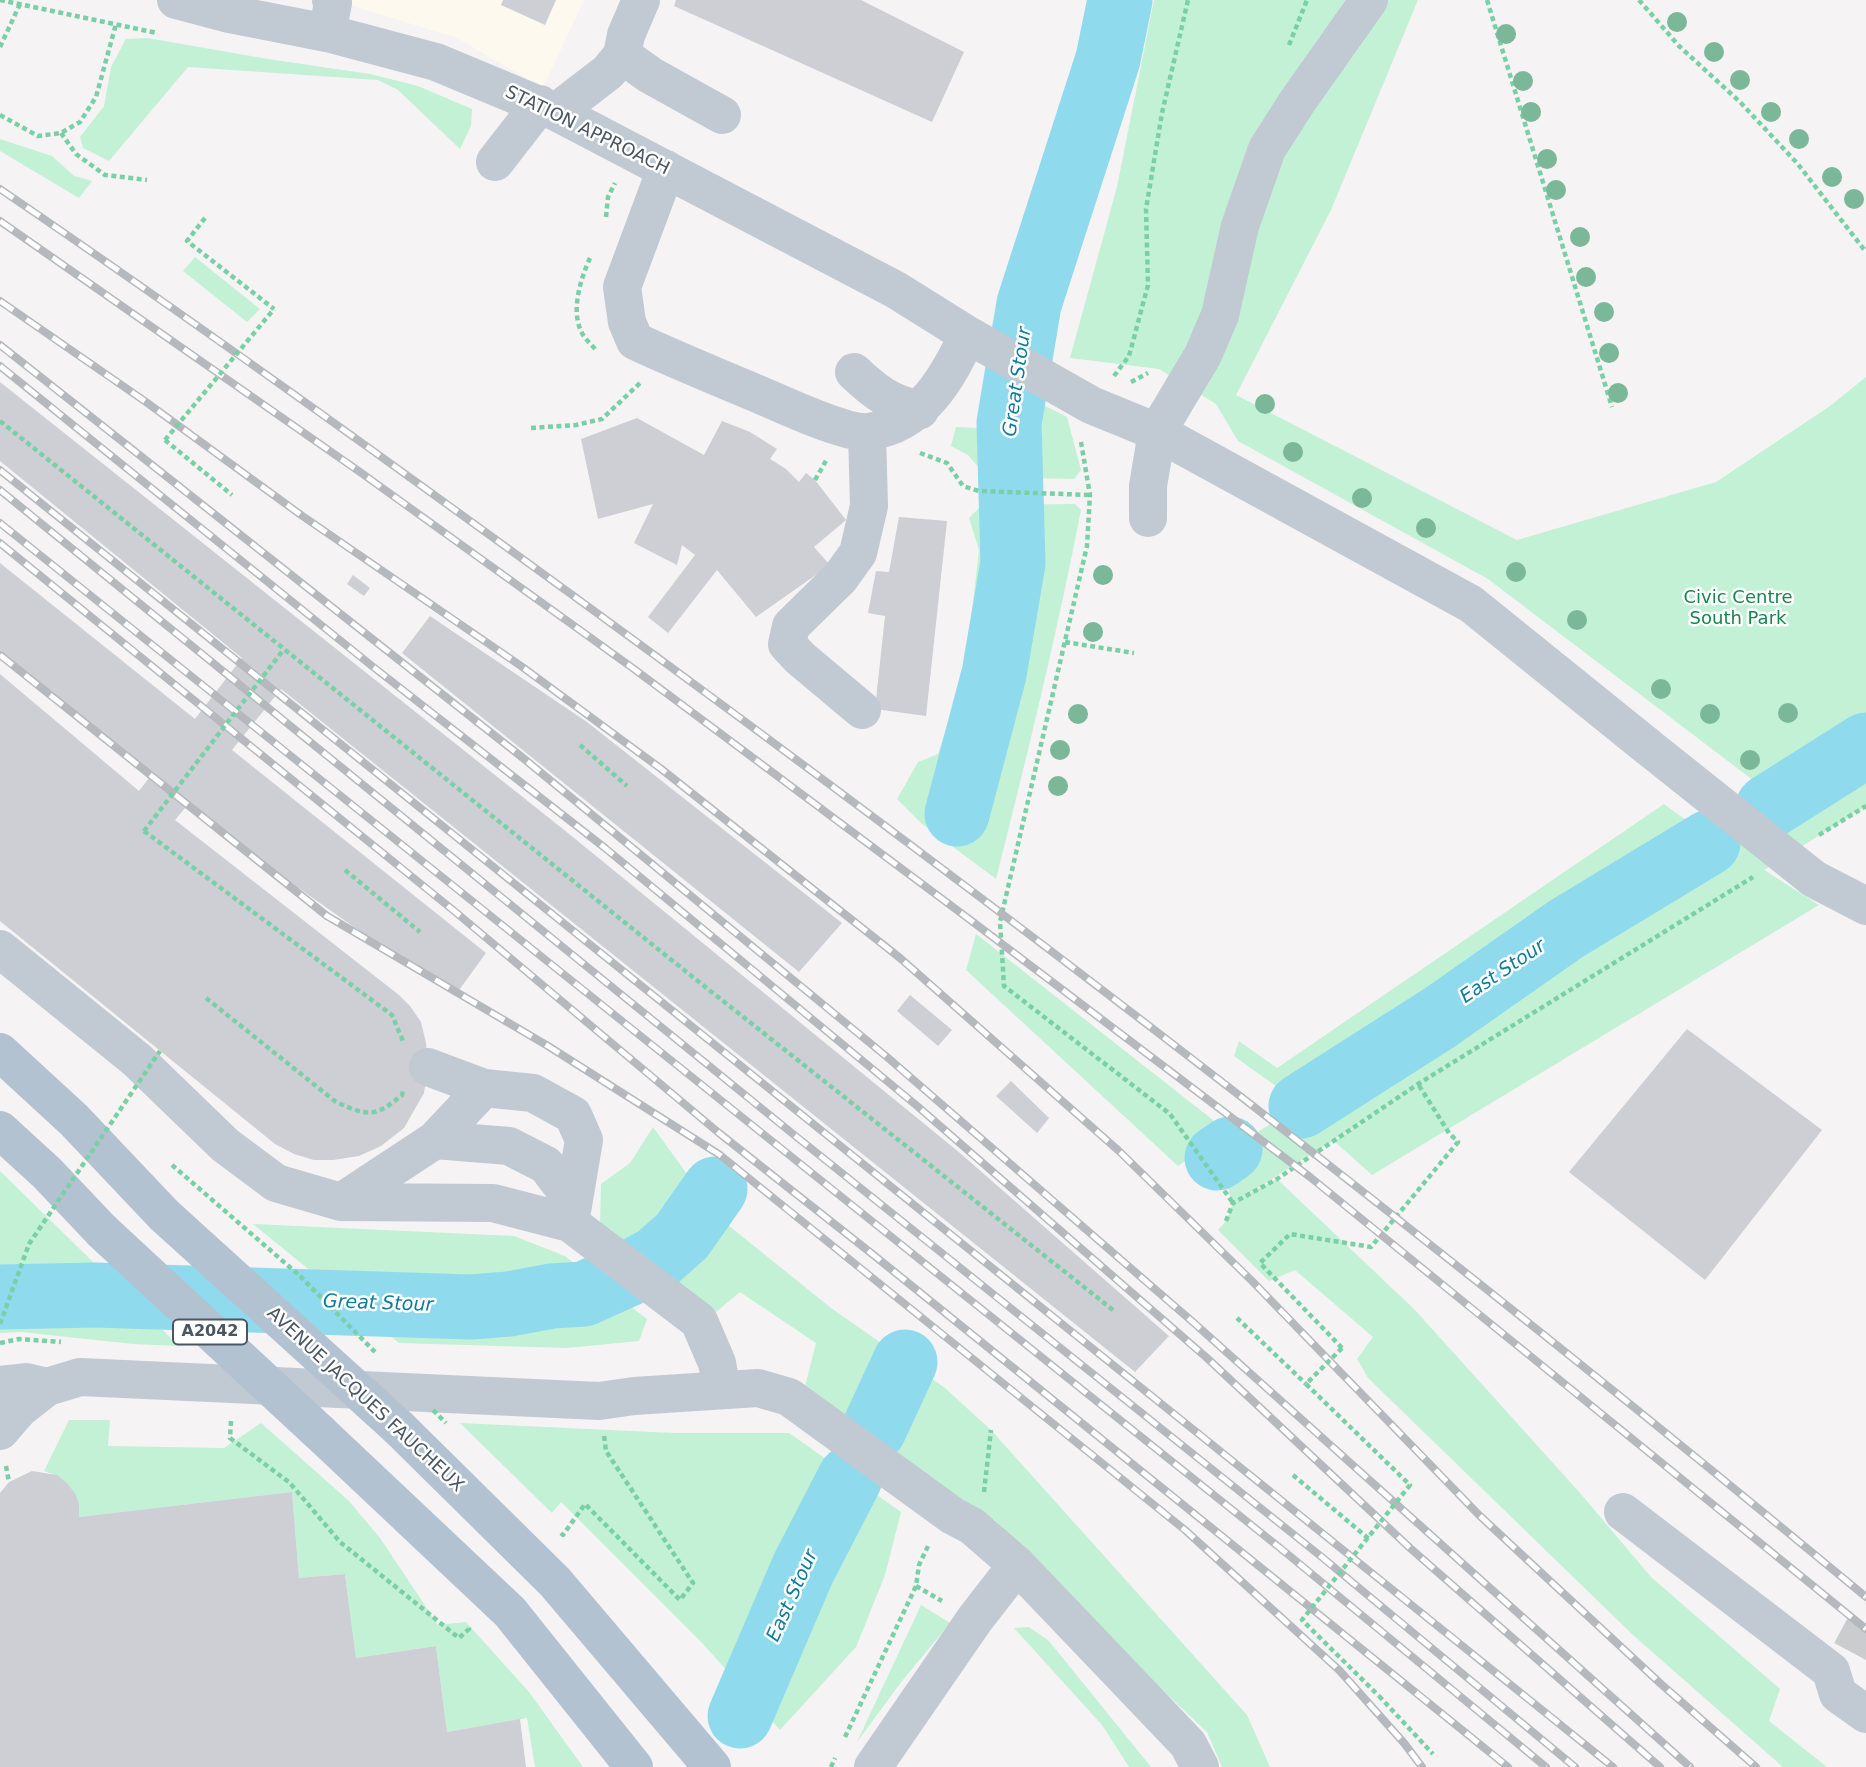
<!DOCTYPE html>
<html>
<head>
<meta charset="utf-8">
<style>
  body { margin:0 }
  canvas { display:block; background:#f5f3f3 }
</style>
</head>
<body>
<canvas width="1866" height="1767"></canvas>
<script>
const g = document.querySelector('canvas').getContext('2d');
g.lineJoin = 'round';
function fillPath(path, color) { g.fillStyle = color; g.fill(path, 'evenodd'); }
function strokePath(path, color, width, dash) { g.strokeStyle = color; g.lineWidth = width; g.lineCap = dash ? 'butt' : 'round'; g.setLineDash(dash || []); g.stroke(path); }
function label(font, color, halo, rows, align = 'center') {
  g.font = font + ' "DejaVu Sans",sans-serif'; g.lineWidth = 5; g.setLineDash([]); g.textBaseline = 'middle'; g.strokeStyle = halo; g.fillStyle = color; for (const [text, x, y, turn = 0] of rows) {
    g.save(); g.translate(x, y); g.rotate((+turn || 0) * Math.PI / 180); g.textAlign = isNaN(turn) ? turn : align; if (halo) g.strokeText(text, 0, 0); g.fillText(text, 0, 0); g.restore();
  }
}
fillPath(new Path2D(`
  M334,0H584L543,88L457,38Z`), '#fdf9ef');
fillPath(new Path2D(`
  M1154,0H1418L1331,210L1236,395L1517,540L1716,482L1830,406L1866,377V724L1766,790L1488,579L1238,441L1216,404L1159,369L1070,358L1117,187Z
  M147,38L268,59L370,74L418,86L472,109L471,126L460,149L398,90L378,80L188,67L109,161L83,148L80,137L104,106L111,67L126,39Z
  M0,139L52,156L74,176L92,181L79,198L0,151Z
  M195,257L260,309L247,322L183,271Z
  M992,379L1067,417L1081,470L1074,479L987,477L968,455L951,446L956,427L977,428L995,397L983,393Z
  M1075,504L1081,510C1057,634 1027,756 996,879L921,823L897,799L918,762L938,754L966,664L979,550L969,518L982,505Z
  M1866,741V806L1764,870L1819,905L1372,1175L1334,1141L1427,1082L1246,1195L1277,1179L1415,1310L1580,1493L1651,1577L1780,1689L1769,1721L1827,1767H1783L1633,1635L1368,1378L1357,1359L1373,1337L1295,1270L1269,1281L1218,1230L1226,1221L1233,1203L1217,1158L1768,807Z
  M1664,804L1702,832L1294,1099L1234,1056L1239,1041L1277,1068Z
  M976,934L1227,1131L1178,1166L966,970Z
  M653,1127L718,1217L831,1308L945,1388L991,1430L1247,1715L1270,1767H1222L1207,1732L1102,1633L995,1520L981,1514L804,1391L816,1343L740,1292L716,1312L600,1228L601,1184L630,1163Z
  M0,1171L179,1346L133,1344L21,1332L0,1333Z
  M253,1224L514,1236L565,1256L647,1319L639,1341L567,1348L399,1343Z
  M69,1420H110L108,1446L224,1448L261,1423L349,1501L380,1538L438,1625L466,1622L529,1692L583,1767H535L527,1718L447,1732L436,1646L356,1658L345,1574L299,1578L292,1492L79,1517C79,1493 68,1478 44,1471Z
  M460,1423L674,1433H789L901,1512L885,1575L856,1647L780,1730L704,1645L561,1502L552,1513Z
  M921,1605L950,1623L902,1681L857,1742Z
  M1029,1627L1049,1641L1151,1767H1129L1102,1725L1014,1628Z`), '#c3f1d5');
strokePath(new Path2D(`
  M1768,807L1866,745
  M957,814L994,674L1013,563L1009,423L1029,304L1108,59L1120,0
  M1301,1106L1439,1018L1566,929L1708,843
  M1217,1158L1230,1149
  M0,1297L95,1295L471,1307L509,1304L552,1296L584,1294L626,1275L656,1259L682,1236L715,1189
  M874,1429L905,1362
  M740,1716L803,1569L850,1478`), '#90daee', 65);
fillPath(new Path2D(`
  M503,0H556L545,25L501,5Z
  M676,0H861L964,52L932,122L674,6Z
  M0,382L568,833L960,1153L1169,1336L1135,1372L281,689L232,750L486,953L459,990L371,939L185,808L175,820L399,995L410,1006L421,1022L426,1043L428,1067L424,1093L404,1128L381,1146L359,1156L333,1160H314L294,1154L275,1144L0,921V674L139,791L149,778L0,650V563L195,719L242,658L0,461Z
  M637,418L704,455L722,421L750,432L777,449L770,459L786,469L799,482L806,473L815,480L846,520L814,547L830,565L756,617L717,570L668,633L648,617L695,555L682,545L677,565L634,543L653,504L598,519L581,439Z
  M899,517L947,521L926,716L875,709L885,616L868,613L876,571L889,572Z
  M353,575L370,588L364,596L347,584Z
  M430,616L587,722L842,923L799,972L402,653Z
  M910,995L952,1030L938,1046L897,1011Z
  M1687,1029L1822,1130L1705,1280L1569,1172Z
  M1011,1081L1049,1118L1037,1133L996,1096Z
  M32,1471L57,1475L67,1483L75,1493L79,1504V1517L292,1492L299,1578L345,1574L356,1658L436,1646L447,1732L520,1719L526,1767H0V1493L9,1482Z`), '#cdcfd5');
strokePath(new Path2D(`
  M1851,1652L1866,1624`), '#caccce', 38, [38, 19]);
strokePath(new Path2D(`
  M0,0L157,33
  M1487,0L1612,407
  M1639,0L1679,46L1740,102L1797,163L1866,252
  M1289,45L1307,0
  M0,47L20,4
  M0,115L38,136L61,133L80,122L96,97L116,24
  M61,133L76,154L105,175L147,180
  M606,217L608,197L615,183
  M205,218L187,241L274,309
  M590,258C581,278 570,311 582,333C585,339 591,344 596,350
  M1114,376L1129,356L1148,285L1146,209L1162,113L1188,0
  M1131,382L1148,373
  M0,421L684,970L1113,1310
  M531,428L576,425L602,419L640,383
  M165,440L232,495
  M1081,442L1090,495L1087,546L1000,922L1004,986L1170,1114L1233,1203
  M920,453L947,463L963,486L979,491L1090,495
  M815,480L827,459
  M1065,642L1134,653
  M580,745L627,786
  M144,831L392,1015L403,1041
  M1819,835L1866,806
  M345,870L420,932
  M206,998L336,1102C367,1116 375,1118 402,1095L403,1091
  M172,1165L300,1276
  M1226,1221L1233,1203L1277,1179L1418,1084L1753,877
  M1237,1318L1306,1384
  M0,1343L19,1339L61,1342
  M1342,1348L1260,1263L1290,1234L1371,1247L1458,1142L1449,1133L1418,1084
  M231,1421L230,1438L290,1483L340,1542L459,1638L469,1629L467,1626
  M6,1466L9,1482
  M1293,1475L1369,1539
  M984,1492L991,1430
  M561,1533L563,1535L585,1504L680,1600L693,1583L606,1451L604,1435
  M916,1586L942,1601
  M1379,1696L1433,1754
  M845,1737L916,1586L919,1565L929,1544
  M831,1767L835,1758`), '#7ad0a6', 4.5, [5, 3.5]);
strokePath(new Path2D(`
  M176,0L225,13L327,33L436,62L556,112L896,290L968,335L1091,405L1157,432L1471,604L1647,746
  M641,0L626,35L622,55L650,75L722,115
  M327,33L333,3L331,0
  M556,112L608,72L622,55
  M495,162L540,104
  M666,169L622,287L627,322L635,341C676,360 717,377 758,394C781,404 847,435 869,432C923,423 946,380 968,335
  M854,372C876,393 890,403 920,410
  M1148,518V486L1157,432L1203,355L1220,315L1240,226L1267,149L1297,102L1369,0
  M862,710L800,658L787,644L791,626L840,578L858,553L869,506L867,433
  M0,949L137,1060L225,1145L276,1183L341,1202L493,1203L570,1223L699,1321L717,1363L722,1390
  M428,1067L484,1088
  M435,1140L509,1146L546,1165L565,1190L570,1219
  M341,1202L435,1140L484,1088L533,1093L573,1115L584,1140L570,1223
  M0,1385L26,1382L47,1387
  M0,1431L19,1409L47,1387L80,1377L599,1401L634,1396L758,1388L789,1397L953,1516L972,1526L1017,1565L1188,1744L1200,1767
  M1623,1512L1831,1671L1838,1694L1866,1714
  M873,1767L975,1619L1017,1565`), '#c1cad2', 38);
strokePath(new Path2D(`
  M0,1052L74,1120L164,1215
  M0,1130L47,1173L102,1231
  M399,1428L555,1582L712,1767
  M319,1432L510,1612L634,1767`), '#b3c2d1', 38);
const rail = new Path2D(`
  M0,189C194,321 385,459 575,597C1016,918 1446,1249 1866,1597
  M0,221L360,472L634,669L973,922L1310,1177L1866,1629
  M0,301L146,402L301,515L521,666L660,768L900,958L1119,1151L1253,1282L1479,1515L1661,1684L1756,1767
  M0,345L523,758L887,1057L1194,1323L1690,1767
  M0,366L372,666L605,848L916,1105L1207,1358L1410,1548L1660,1767
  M0,470L1613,1767
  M0,490L793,1134L1323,1558L1575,1767
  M0,523L1285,1552L1546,1767
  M0,543L453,910L719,1133L871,1253L1508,1767
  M0,655L327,916L548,1046L720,1155L1185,1530L1339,1670L1404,1743L1422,1767`);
strokePath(rail, '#b5b8bd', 8);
strokePath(rail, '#fff', 5, [16]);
strokePath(new Path2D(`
  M165,440L274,309
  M144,831L284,649
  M300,1276L375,1352
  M0,1324L29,1244L160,1051
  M1342,1348L1306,1384L1410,1485L1302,1620L1379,1696
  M433,1410L446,1423`), '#7ad0a6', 4.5, [5, 3.5]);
strokePath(new Path2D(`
  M1647,746L1814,879L1866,906`), '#c1cad2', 38);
strokePath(new Path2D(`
  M164,1215L399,1428
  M102,1231L319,1432`), '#b3c2d1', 38);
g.fillStyle = '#7bb799';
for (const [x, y] of [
  [1677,22],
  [1506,34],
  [1714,52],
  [1740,80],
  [1523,81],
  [1531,112],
  [1771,112],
  [1799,139],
  [1547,159],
  [1832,177],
  [1556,190],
  [1854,199],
  [1580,237],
  [1586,277],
  [1604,312],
  [1609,353],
  [1618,393],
  [1265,404],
  [1293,452],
  [1362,498],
  [1426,528],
  [1516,572],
  [1103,575],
  [1577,620],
  [1093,632],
  [1661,689],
  [1788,713],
  [1078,714],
  [1710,714],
  [1060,750],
  [1750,760],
  [1058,786]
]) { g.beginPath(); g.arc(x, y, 10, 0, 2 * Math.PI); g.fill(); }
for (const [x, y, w] of [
  [210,1332,74]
]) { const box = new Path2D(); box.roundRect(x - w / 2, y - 12.5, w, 25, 5); g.fillStyle = '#fff'; g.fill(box); strokePath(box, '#4a5661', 2); }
label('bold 16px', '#4a5661', null, [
  ["A2042",210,1332]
]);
label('18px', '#4a5661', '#fff', [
  ["STATION APPROACH",587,131,26],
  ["AVENUE JACQUES FAUCHEUX",365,1400,43]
]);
label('18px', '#17864f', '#fff', [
  ["Civic Centre",1738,598],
  ["South Park",1738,619]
]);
label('italic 19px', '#0c7c9b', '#fff', [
  ["Great Stour",1018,382,-82],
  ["East Stour",1503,972,-34],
  ["Great Stour",378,1304,2],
  ["East Stour",793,1596,-66]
]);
</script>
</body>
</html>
